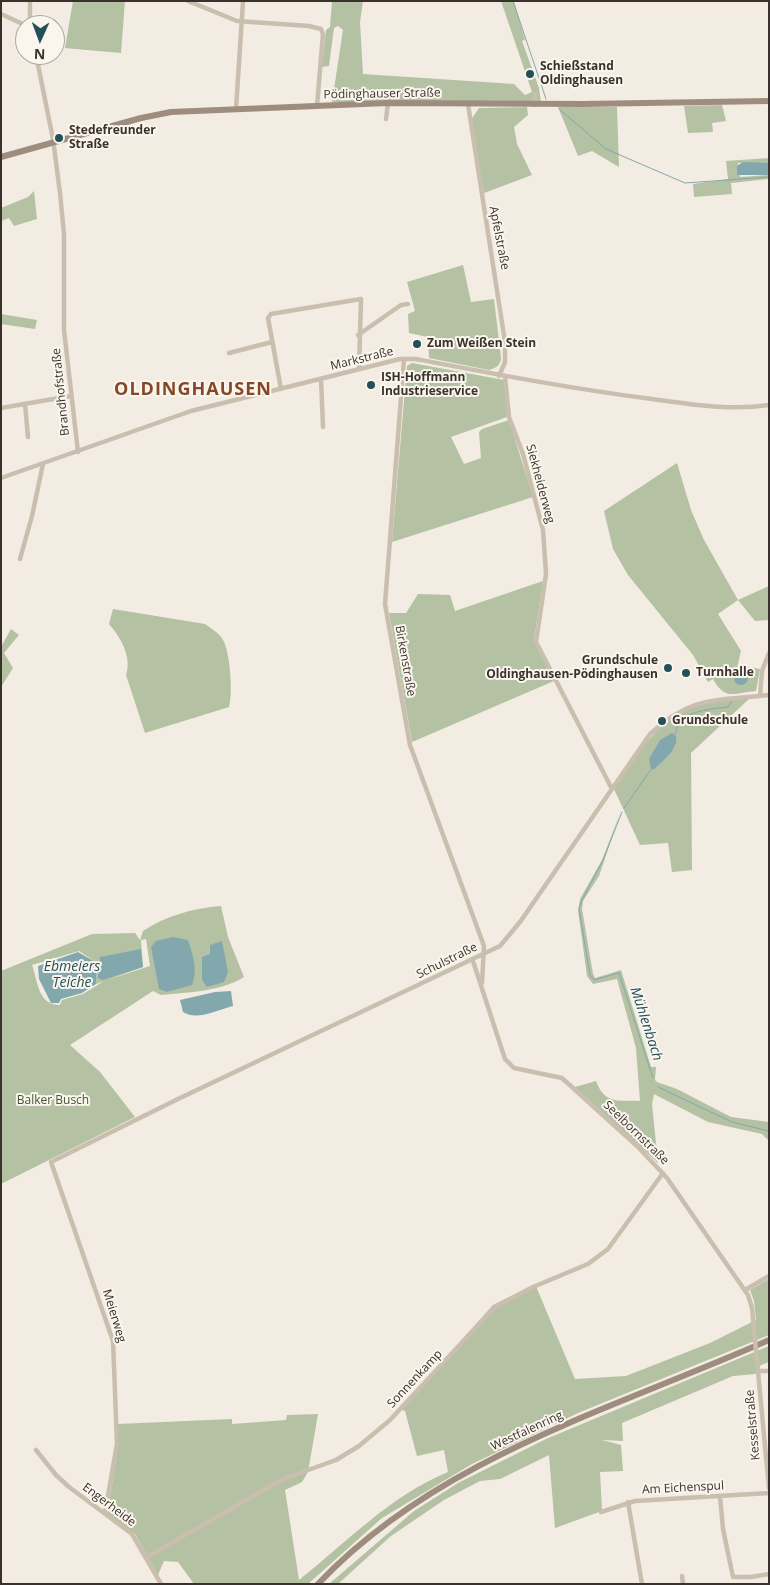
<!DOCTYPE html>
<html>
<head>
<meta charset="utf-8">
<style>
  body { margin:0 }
  #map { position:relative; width:770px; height:1585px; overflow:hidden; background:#f2ece2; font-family:"Open Sans",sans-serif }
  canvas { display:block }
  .frame { position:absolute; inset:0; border:2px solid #3a312c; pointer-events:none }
  .north { position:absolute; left:15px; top:15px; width:50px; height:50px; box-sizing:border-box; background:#faf6ee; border:1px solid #ada7a0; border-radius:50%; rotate:182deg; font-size:14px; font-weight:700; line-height:20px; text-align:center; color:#3a312c }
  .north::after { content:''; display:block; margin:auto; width:18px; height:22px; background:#235059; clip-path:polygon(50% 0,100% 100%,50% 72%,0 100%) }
</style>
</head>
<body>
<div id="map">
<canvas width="770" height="1585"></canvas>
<div class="frame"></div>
<div class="north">N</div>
</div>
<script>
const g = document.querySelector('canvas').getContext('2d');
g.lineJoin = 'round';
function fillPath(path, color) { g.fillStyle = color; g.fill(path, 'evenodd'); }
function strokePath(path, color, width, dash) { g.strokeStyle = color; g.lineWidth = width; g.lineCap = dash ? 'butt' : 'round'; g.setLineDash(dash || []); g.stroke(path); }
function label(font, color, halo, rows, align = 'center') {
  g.font = font + ' "Open Sans",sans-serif'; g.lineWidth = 4; g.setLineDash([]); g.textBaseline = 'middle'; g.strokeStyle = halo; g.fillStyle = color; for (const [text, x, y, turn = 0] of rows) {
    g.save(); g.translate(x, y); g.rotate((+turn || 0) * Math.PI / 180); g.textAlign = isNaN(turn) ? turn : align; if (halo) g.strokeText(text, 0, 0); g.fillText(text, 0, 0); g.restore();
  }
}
fillPath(new Path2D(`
  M73,1H125L121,53L65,48Z
  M332,1H363L360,22L363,74L514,84L525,95L532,92L501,1H514L525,40L522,41L539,88L541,103L332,102L343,30L338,26L334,28L329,66L322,67L326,30L330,27Z
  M722,105L726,121L712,123L713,132L688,133L684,106Z
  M527,107L528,115L514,127L517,144L532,175L484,193L471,120L479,108Z
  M558,107H617L619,167L592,151L578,156Z
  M769,158V163H738L740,177L769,175V179L731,183L732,194L694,197L693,184L728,179L726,161Z
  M34,191L37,219L14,226L9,218L1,221V208L28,197Z
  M463,265L471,302L494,299L501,358C501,365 496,368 489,370L429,358L428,337L409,333L408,314L415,311L407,282Z
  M1,314L37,320L35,329L1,324Z
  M412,363L504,380L507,417L451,437L464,464L481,458L479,432L482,429L509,420L533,497L392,542L407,366Z
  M677,463L691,510L704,540L738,600L769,586V620L755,621L738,600L718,614L741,651L737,668L744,666L760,669L756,691C734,693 725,701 713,679L708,682L693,655L628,575L613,549L604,511Z
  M543,581L534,640L554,681L412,742L389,613H406L418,594L450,595L455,611Z
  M113,609L205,624C212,629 219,633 223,640C230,651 233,694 229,707L145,733L126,675C132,657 121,638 109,624Z
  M11,629L19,635L4,653L13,668L1,687V647Z
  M750,698L691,753L692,870L672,872L668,843L640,845L614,789C634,759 654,723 689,709C708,701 730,701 750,698ZM660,740L676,745L655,769L649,758Z
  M621,811L599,876L583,901L582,909L593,974L595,978L621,970L651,1067H656L655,1080L657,1082L677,1089L731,1117L769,1122V1141L762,1134L708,1122L654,1094L652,1104L658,1163L575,1087L596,1081C605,1105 618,1100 640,1101L636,1048L617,979L593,984L587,976L578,910L580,899L602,860Z
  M221,906L228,937L244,977C219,992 190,992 161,995L153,991L70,1045L100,1072L135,1117L1,1184V971L92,934L135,933L140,940L143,931C165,916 194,908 221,906ZM146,939L150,966L104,981L83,994L62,1000L60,1005C38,1005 38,982 32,965L79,951L97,963L96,984L143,967L141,940Z
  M769,1279V1335L578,1413L472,1464L382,1518L308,1584H194L178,1562L164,1561L158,1575L135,1534L107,1516L118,1448V1424L232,1419V1424L286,1420L287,1415L318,1414L308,1472L302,1482L285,1490L299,1580C348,1541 390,1496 448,1472L444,1450L417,1456L405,1411L402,1410L403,1405L493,1305L535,1284L575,1379L626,1376L710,1343L756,1320L754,1301L750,1290Z
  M769,1346V1362L761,1365L755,1374L733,1376L622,1423L623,1441L602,1440L621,1445L623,1471L600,1472L602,1510L599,1512L555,1528L549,1455L500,1479L480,1481L444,1500L391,1536L338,1584H329L414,1511L458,1483L546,1439Z`), '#b4c1a2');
fillPath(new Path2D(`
  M743,162L769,163V175H737V166Z
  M734 678a7 7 0 1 1 14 0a7 7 0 1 1-14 0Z
  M672,733L676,736C679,749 663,760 655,769H651L649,758L660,740Z
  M173,937L188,940C193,956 198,969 192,985L167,992L159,989L151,947L156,941Z
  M222,941L228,972L224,982L207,987L202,980V957L210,954V945Z
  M141,949L143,967L103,980L98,978L100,957Z
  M78,952L97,963L96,984L82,993L61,999L59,1003H51L39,979L38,966Z
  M231,991L233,1006C217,1010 197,1021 183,1012L180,1000L215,992Z`), '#82a8ae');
strokePath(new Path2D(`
  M513,1L546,99
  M559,109L606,149L685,183L769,177
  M674,736C676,734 676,731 677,728C683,710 713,709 728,707L732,701
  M624,808L652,768
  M622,812L603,860L582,900L579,909L590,975L594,980L619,973L653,1078
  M658,1087L732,1122L769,1131`), '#82a8ae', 1);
strokePath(new Path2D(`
  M188,1L237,21L309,26L321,29L323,34L317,106
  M1,14L25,25
  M30,25V1
  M36,55L53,139L60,193L64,234V330L78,452
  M468,104L505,342V362L499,376
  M535,105V94
  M236,109L243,1
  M386,119L388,103
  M358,335L401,305L408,304
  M229,353L272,342
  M404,359L385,604L410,745L484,946L482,983
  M505,377L509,417L523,454L543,530L546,574L536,642L612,789
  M321,379L323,427
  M281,389L268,318L271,314L361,299L359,369
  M25,404L28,437
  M1,408L71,396
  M1,478L191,411L400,359H416C495,374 573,389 652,399C691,404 729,411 769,405
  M20,559L32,516L43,464
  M760,696L762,671L769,653
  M473,961L505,1059L514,1068L562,1078L638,1147L667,1178L748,1295L752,1308L754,1330
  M745,1290L769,1276
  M757,1361L769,1488
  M758,1371H769
  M36,1450L56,1475L69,1487L132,1534L161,1584
  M720,1496L723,1529L733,1577H751L769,1574
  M628,1502L642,1584
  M601,1512L635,1501L769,1493
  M105,1513L117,1444L113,1341L51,1162L178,1099L500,946L520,922L650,734C692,695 716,701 769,695
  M147,1557L283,1479L336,1460L359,1446L390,1420L495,1307L533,1287L588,1264L608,1249L663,1173
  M682,1576L683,1584`), '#cabeae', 4.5);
strokePath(new Path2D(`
  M1,157L141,118L171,112L388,103L583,104L769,101
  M318,1584C438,1457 614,1409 769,1340`), '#9e8d7f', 6);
strokePath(new Path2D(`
  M754,1330L757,1361`), '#cabeae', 4.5);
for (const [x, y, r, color] of [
  [530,74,5,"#235059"],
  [59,138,5,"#235059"],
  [417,344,5,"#235059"],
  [371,385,5,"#235059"],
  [668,668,5,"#235059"],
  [686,673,5,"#235059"],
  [662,721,5,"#235059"]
]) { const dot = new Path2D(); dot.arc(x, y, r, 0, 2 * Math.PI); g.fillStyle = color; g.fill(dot); strokePath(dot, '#faf6ee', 2); }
label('bold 12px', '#3a312c', '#faf6ee', [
  ["Schießstand",540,67],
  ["Oldinghausen",540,81],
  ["Stedefreunder",69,131],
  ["Straße",69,145],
  ["Zum Weißen Stein",427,344],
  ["ISH-Hoffmann",381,378],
  ["Industrieservice",381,392],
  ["Grundschule",658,661,"right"],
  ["Oldinghausen-Pödinghausen",658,675,"right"],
  ["Turnhalle",696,673],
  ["Grundschule",672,721]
], 'left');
label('12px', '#3a312c', '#faf6ee', [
  ["Pödinghauser Straße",382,94,-1],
  ["Apfelstraße",499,238,79],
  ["Markstraße",362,359,-14],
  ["Brandhofstraße",61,392,-96],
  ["Siekheiderweg",540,484,75],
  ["Birkenstraße",405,661,80],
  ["Schulstraße",447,961,-26],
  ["Seelbornstraße",636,1133,44],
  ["Meierweg",114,1316,73],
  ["Sonnenkamp",415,1379,-47],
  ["Kesselstraße",753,1425,-95],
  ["Westfalenring",527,1431,-25],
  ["Am Eichenspul",683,1488,-3],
  ["Engerheide",109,1505,37]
]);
label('12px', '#455631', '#faf6ee', [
  ["Balker Busch",53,1101]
]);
label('italic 14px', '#235059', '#faf6ee', [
  ["Ebmeiers",72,967],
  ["Teiche",72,983],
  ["Mühlenbach",646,1024,72]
]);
g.letterSpacing = '1px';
label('bold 18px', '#844829', '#faf6ee', [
  ["OLDINGHAUSEN",193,390]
]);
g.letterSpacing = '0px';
</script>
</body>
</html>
